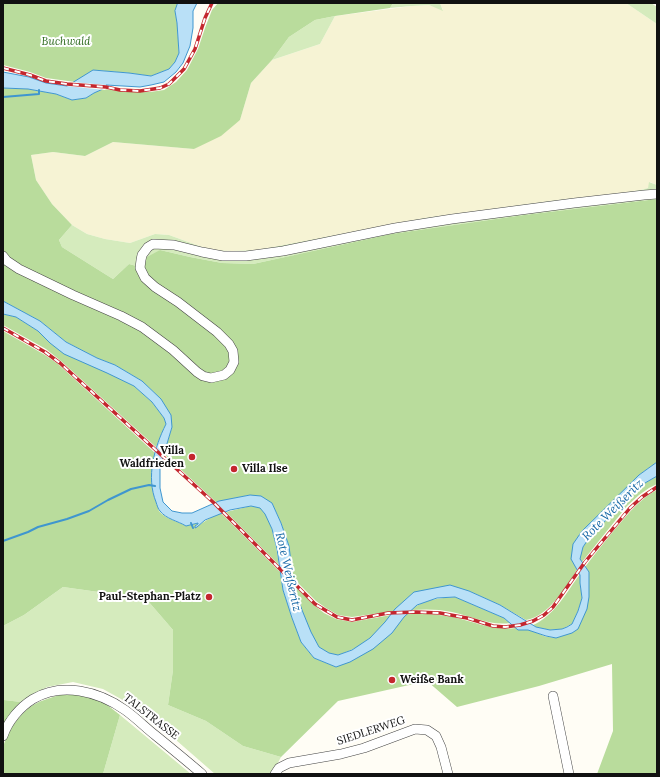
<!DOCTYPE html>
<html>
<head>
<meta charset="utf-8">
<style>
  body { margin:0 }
  #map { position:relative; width:660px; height:777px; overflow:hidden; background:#fffdf5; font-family:Lora,serif }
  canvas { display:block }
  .frame { position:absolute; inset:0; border:4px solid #111; pointer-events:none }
</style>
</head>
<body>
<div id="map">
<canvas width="660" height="777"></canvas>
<div class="frame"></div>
</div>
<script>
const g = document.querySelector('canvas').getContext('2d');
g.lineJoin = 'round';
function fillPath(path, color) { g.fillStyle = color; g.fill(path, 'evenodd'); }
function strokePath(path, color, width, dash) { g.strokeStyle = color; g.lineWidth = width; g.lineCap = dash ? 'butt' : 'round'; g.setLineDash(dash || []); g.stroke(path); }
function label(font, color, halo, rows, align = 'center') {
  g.font = font + ' Lora,serif'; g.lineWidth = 4; g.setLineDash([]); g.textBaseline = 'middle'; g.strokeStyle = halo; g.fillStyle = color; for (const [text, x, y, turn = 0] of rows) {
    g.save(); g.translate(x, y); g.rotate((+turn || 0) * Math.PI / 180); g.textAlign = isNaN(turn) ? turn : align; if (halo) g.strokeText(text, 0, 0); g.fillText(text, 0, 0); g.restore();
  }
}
fillPath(new Path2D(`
  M440,3H626L657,24V185L650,182L648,188L641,190L608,195L566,199L425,218L259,250L232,251L210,250L169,235L155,234L130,243L105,239L87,234L72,225L52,204L36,180L31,155L53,152L85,156L113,142L194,149L240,120L251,83L272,60L320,44L335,16L412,6L429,5L443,10Z`), '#f6f3d4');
fillPath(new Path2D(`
  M393,3H440L443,11L429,5L412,6L390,8Z
  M626,3H651L657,7V24Z
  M335,16L320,44L272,60L289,37L315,20Z
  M649,182L657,185V199L524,215L391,234L253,264L222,263L190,257L160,250L144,268L129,264L113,279L62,247L59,240L72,225L87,234L105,239L130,243L155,234L169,235L210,250L232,251L258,250L425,218L566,199L608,195L641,190L648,188Z
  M63,587L120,595L148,601L173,630V670L168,705L206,721L243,746L281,757L272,774H215L176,740L147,720L121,699L103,689L73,682L47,687L21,702L4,700L3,698V626L24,615Z
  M120,715L191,774H103Z`), '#d5ebbd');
fillPath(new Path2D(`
  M3,3H178L175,11L177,23L179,53L175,62L169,69L151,76L129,73L94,70L75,82L46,78L30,72L3,65Z
  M218,3H393L390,8L335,16L315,20L289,37L272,60L251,83L240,120L221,136L194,149L113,142L85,156L53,152L31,155L36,180L52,204L72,225L59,240L62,247L113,279L129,264L144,268L147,257L160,250L190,257L222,263L253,264L391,234L524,215L657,199V462L639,475L572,559L577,570C565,588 549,616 526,620L500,605L469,591L414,592L394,611L352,617L338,615L326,608L316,601L293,578L289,546L281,523L272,503L250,495L216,502L164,454L172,427L161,399L142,381L115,365L97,358L66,342L40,321L3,301V88L28,89L56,94L72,100L86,98L94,93L103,89L130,92H150L164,90L176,82L187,70L198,49L205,28L212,10Z
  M3,314L16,317L38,331L50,343L134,386L152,402L164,418L166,424L161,435L156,447L61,361L46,349L3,325Z
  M3,331L45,355L58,364L155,453C150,469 151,489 157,505C158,507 158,509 159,511C165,519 178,521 186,526L198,523V524L195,528C203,522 211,517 221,513L280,572L283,590L292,618L301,642L314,658L336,667L406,614C422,613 438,614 453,617C476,622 492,631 516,628C520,630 524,629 529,630C534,631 539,634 544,636C557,640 567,635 578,628L589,573L585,567C597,551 609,536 622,521C632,509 643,497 657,490V774H597L613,731L612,664L539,686L457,707L427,681L338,701L281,757L243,746L206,721L168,705L173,670V630L148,601L120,595L63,587L24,615L3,626Z
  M657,476V484L649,488L639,495L627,506L582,562L579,559L583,547L589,538L625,500L645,483Z
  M251,506C254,506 258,507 260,508C272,516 277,551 279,565L226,512Z
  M580,574V583L582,598L578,611L572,624L562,629L550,630L536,627L533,625C554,616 567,592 580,574Z
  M294,585L314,605L324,613L336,619L352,622L391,615C380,630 364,646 346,652C343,653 340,655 337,655C331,655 325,651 320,648C311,641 297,597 294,585Z
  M455,597L504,618L510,623C490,626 471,616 452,612C439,609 425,609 411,610C424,599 440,598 455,597Z
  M63,694H76L101,700L120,715L103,774H3C3,766 2,757 3,749C5,734 20,713 33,705C42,700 53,697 63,694Z
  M3,698L4,700L21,702L3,728Z`), '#b9dc9c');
const water = new Path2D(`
  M178,3H197L193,11V28L190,46L183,63L176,72L164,82L151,85L140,87L106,85L103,89L94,93L86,98L72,100L56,94L28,89L3,88V72L29,77L46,83L67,86L93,70L129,73L151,76L169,69L175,62L179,53L177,23L175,11Z
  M3,301L40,321L66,342L97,358L115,365L142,381L161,399L171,415L172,427L160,467V488L163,502L172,511L182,513H192L219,501L250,495L261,496L272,503L281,523L289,546L294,587L302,610L311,632L319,647L329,653L338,655L352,650L370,638L385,622L395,609L414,592L450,585L469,591L500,605L536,627L550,630L562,629L567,627L572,624L578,611L582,598L580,583V575L571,559L573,544L582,531L639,475L657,462V476L645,483L625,500L589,538L583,547L580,559L589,572V597L587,609L578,629L572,633L556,638L546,636L528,630H518L504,618L455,597L437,598L417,605L404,617L392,633L373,649L350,662L336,667L314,658L301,642L292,618L283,590L277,549L272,529L265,514L260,508L251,506L230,510L205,520L197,527L195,528V526L198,524V523L186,526C178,521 166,519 160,511C158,509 157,505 156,502C146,477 154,448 166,424L164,418L152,402L134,386L107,373L64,354L50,343L38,331L16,317L3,314Z`);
fillPath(water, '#b9e0f7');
strokePath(water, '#3f96cf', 1);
fillPath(new Path2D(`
  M72,82L106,85V89L105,90L67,86V84Z`), '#fffdf5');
strokePath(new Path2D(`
  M3,97L39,94V90
  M191,523L193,528
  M3,541L28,532L38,527L67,519L89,511L108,500L131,489L149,485L155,486`), '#3f96cf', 2);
const minor = new Path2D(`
  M3,256L7,261L19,269L73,295L121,316L142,327L173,350L197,372L203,376L211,378L224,375L230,370L234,362L233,351L229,344L217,332L178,302L155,287L145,278L140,268L141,260L142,255L148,247L153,244L174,245L202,252L223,256H246L283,251L395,228L452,219L574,203L644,195L657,194
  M553,696L569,774
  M3,736C8,721 20,707 33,699C62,682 98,691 125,710C135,717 145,727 155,735C171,748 187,761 202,774
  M275,774L279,768L289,763L341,754L364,748L415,729L427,730L436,736L441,747L448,774`);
strokePath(minor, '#444', 10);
strokePath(minor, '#fff', 9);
const rail = new Path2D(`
  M3,68L30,75L46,81L67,84L106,87L120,90L140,91L160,88L169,84L184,69L195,49L205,18L212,3
  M3,328L45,352L60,363L213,502L315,604L325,610L337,617L352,620L388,613L416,612L440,613L467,618L493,626L505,627L520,625L533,621L544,615L553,607L585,562L630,508L642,497L657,487`);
strokePath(rail, '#c4262e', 3.5);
strokePath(rail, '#fff', 2, [6]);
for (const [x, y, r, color] of [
  [192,457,4,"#c4262e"],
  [234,469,4,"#c4262e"],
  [209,597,4,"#c4262e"],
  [392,680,4,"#c4262e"]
]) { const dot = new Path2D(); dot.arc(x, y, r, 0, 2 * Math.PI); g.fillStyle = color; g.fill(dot); strokePath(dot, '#fff', 1.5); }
label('italic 11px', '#2f6b1f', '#fff', [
  ["Buchwald",66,42]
]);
label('bold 11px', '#111', '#fff', [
  ["Villa",184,451],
  ["Waldfrieden",184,464],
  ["Villa Ilse",242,469,"left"],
  ["Paul-Stephan-Platz",201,597],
  ["Weiße Bank",400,680,"left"]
], 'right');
label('11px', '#111', '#fff', [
  ["TALSTRASSE",151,717,38],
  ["SIEDLERWEG",371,731,-18]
]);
label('italic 12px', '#1768a6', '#fff', [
  ["Rote Weißeritz",613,510,-45],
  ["Rote Weißeritz",288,572,77]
]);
</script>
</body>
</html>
